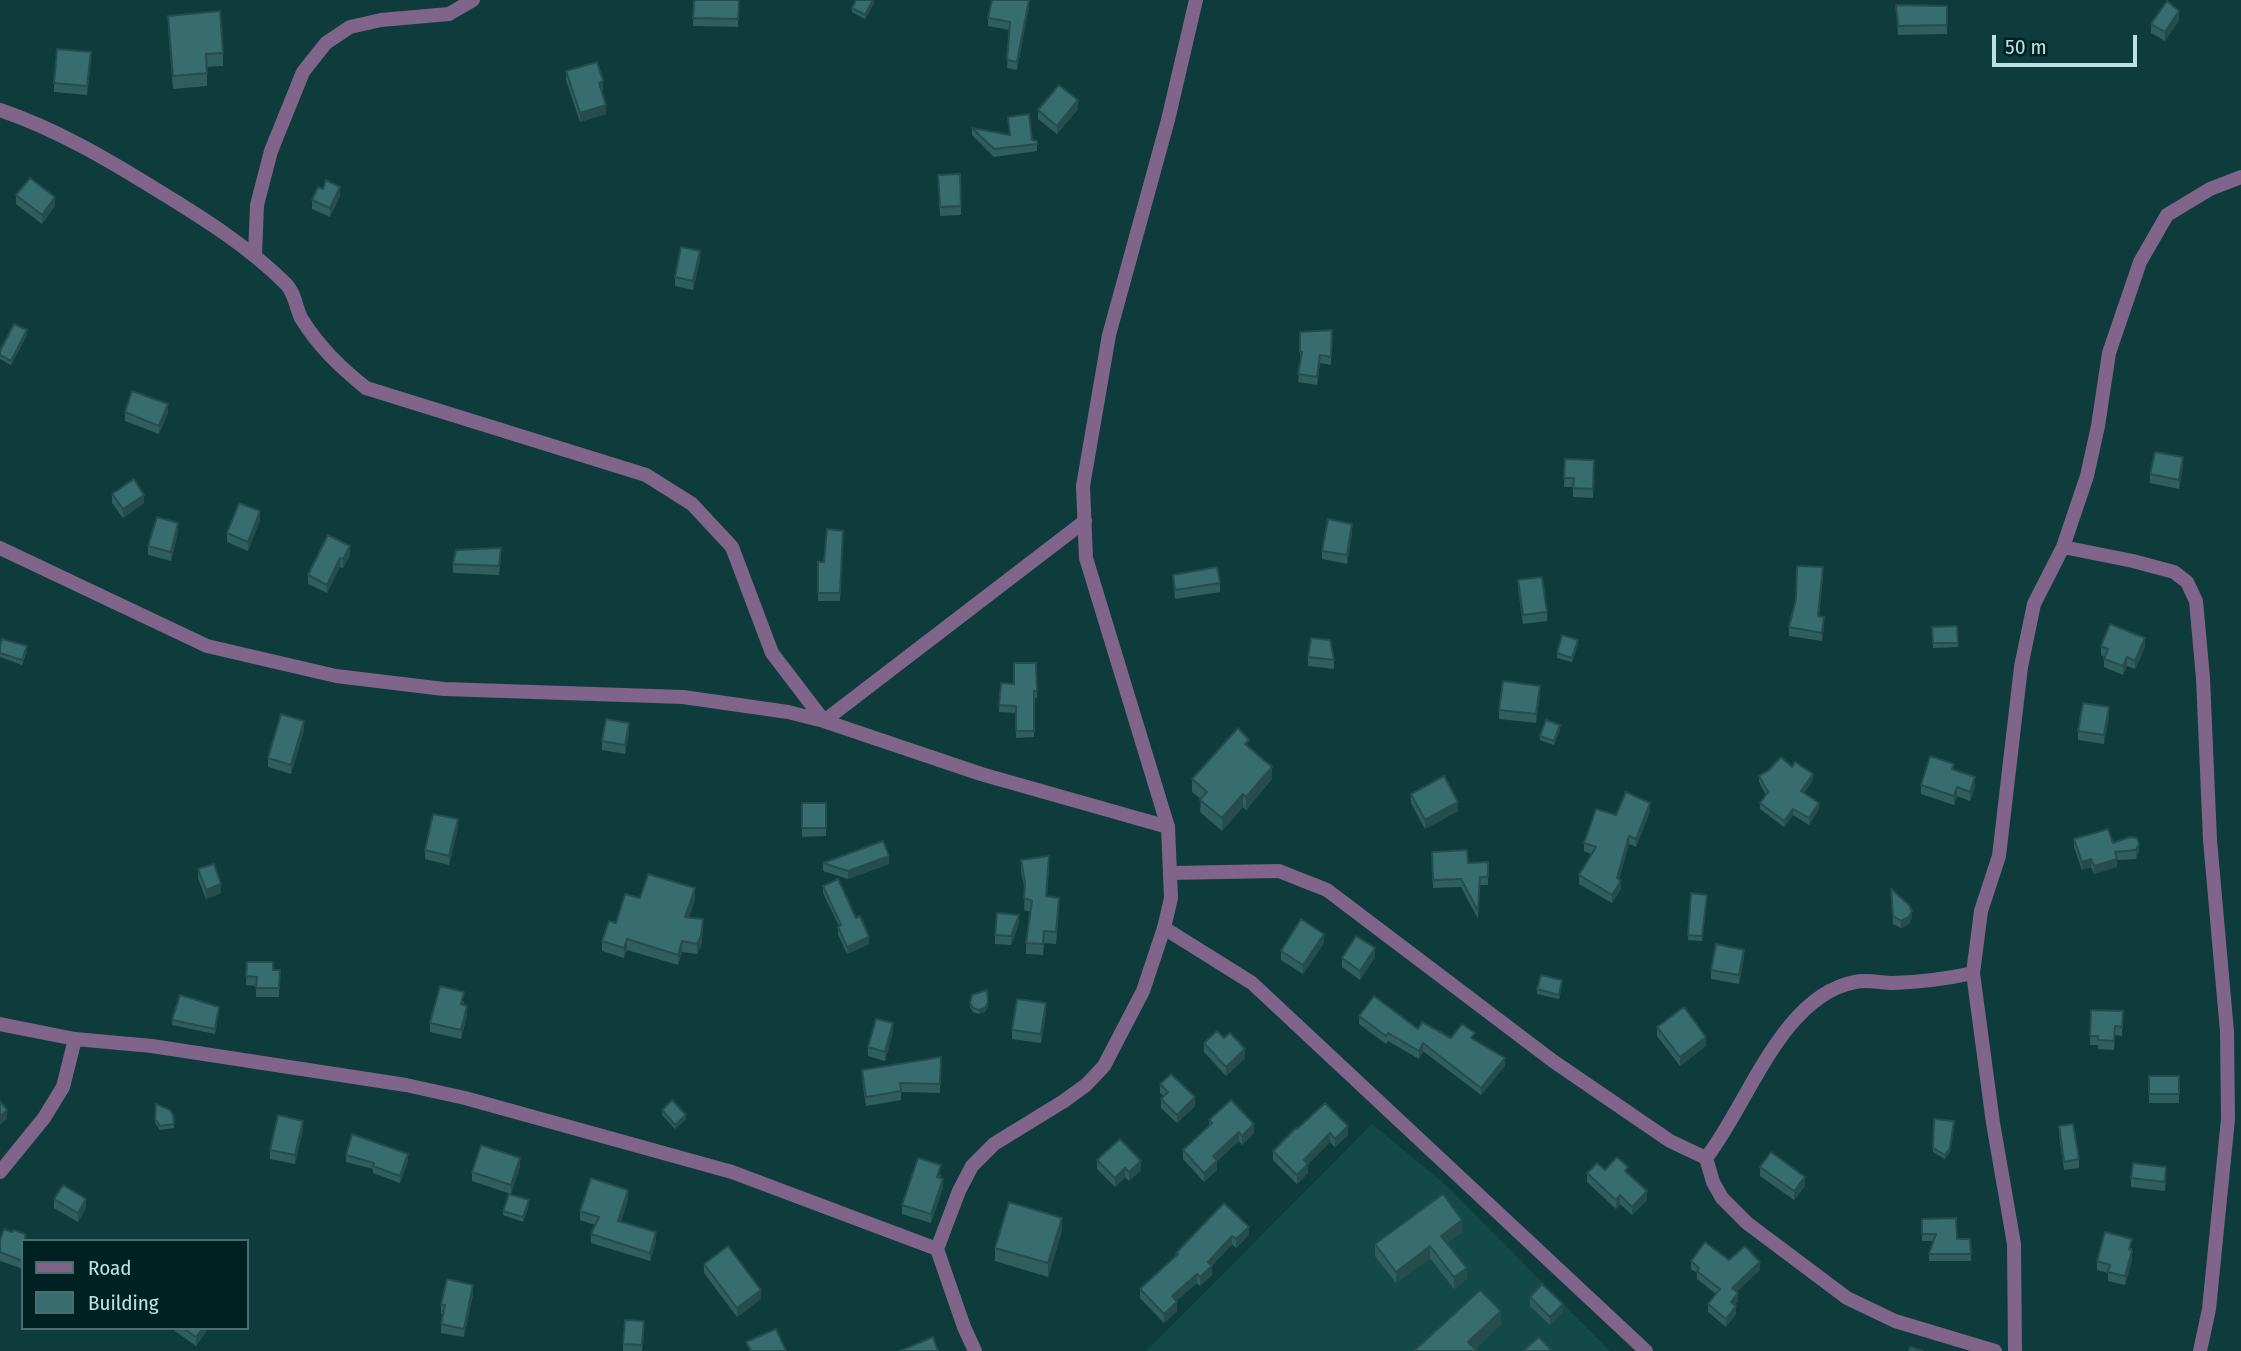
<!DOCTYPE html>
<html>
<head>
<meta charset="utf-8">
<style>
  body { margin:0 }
  #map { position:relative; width:2241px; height:1351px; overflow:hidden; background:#0e3b3c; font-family:"Fira Sans Condensed",sans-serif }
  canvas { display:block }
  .legend { position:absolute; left:21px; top:1239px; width:228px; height:91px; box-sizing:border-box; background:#002122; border:2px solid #4a6d6e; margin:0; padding:9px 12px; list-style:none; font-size:21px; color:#bae0e1 }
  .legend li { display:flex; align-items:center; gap:14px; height:35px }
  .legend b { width:35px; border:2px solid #4a6d6e }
  .scale { position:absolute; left:1992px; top:35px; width:145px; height:32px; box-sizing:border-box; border:4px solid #bae0e1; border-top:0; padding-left:9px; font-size:21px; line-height:24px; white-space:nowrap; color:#bae0e1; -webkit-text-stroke:5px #002122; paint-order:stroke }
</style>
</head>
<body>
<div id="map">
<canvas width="2241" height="1351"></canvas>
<ul class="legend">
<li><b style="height:9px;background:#806489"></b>Road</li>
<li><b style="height:19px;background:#376d6e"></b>Building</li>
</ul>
<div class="scale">50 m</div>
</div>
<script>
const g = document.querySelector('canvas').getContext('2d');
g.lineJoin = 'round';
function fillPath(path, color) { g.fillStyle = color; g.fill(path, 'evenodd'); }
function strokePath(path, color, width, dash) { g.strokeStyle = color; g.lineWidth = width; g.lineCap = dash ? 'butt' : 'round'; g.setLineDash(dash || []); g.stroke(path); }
fillPath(new Path2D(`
  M1372,1124L1446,1185L1610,1351H1146Z`), '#14494a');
strokePath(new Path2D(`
  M0,110C56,129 107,159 157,190C203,218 249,247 286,284C295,293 296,308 301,318C319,347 340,367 366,388L646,475L692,504L732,547L772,653L824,721L1085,521
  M255,255L257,205L271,151L303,72L326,43L350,27L381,20L449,14L473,0
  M2063,547L2133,561L2174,572L2187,582L2196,601L2203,678L2210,840L2227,1032L2228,1119L2209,1309L2200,1351
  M0,548L207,646L336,676L444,689L683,697L788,712L824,721L981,774L1168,827
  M1170,873L1279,871L1327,890L1553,1061L1670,1141L1706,1158C1748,1105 1781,996 1855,982C1867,979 1881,983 1893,983C1921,982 1946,979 1973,973
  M1164,928L1252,983L1646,1351
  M0,1024L75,1039L152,1046L406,1085L465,1098L732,1172L937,1249
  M1706,1158L1713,1182L1722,1198L1747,1223L1847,1298L1895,1321L1995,1351
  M0,1172L44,1118L63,1087L75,1039
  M2015,1351L2014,1244L1993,1123L1973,973L1981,911L1999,856L2021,667L2034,604L2063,547L2087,476L2098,426L2109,353L2140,262L2167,215L2210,189L2241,177`), '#806489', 14);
strokePath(new Path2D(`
  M975,1351L964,1327L937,1249L959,1191L972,1166L994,1144L1064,1101L1086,1085L1104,1066L1143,991L1164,928L1171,898L1168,827L1086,558L1083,486L1109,335L1168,120L1196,0`), '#806489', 14);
fillPath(new Path2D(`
  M694,0H739L738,27L693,26Z
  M874,0V3L865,19L852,12V8Z
  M1896,5L1947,6V34L1898,35Z
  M1029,6L1017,70L1007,68L1009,30L988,26V18Z
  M168,16L223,53V66L207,67V86L173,89L168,29Z
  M2179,20L2165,41L2151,33V24Z
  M91,61L87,95L54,92V83Z
  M566,71L603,90L602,91L606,114L580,122L566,80Z
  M1078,109L1057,134L1038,119V110Z
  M1008,117L1032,140L1037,141V151L994,157L972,135V128L1009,135Z
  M938,175L961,206V215L940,216Z
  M16,195L55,206L42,224L16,204Z
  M340,196L330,217L312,209V200Z
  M700,260L693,290L675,286V277Z
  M1332,330L1331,365L1320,363L1317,385L1298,382L1301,359H1300V332Z
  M27,335L11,365L0,359V351Z
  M125,412L168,413L159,434L125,421Z
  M1565,459L1594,460L1593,498L1573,497V487H1564Z
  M2183,466L2179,489L2150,483V474Z
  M112,494L144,503L123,518L112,503Z
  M260,520L248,551L227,542V533Z
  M843,531L840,601H818V562H824Z
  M178,532L171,561L148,555V546Z
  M1352,533L1347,564L1322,559V551Z
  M328,535L350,555L343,568L340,567L327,593L308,584V575Z
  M501,557L499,575L453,573V564Z
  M1173,575L1220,583V592L1175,599Z
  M1823,576L1819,616L1824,626L1822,641L1789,636V627Z
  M1518,580L1547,612V621L1523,624L1518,589Z
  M1957,626L1958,647L1933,648L1932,627Z
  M1578,644L1572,662L1557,658V653Z
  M0,646L27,651L22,665L0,657Z
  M2101,646L2145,647L2135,669L2127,666L2123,675L2104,667V657L2101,655Z
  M1308,657L1334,660V669L1308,666Z
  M1036,663L1037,698H1034V737L1016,738V713L999,712V705L1014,684Z
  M1540,694L1536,723L1499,719V710Z
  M2109,716L2104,744L2078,740V731Z
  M304,730L291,774L268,767V758Z
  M1560,730L1554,745L1540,740V736Z
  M629,732L625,754L602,750V741Z
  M1249,747L1272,779L1246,810L1243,807L1222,831L1200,812L1201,799L1192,792V779Z
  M1792,767L1813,780L1804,793L1819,809L1809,825L1793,815L1784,827L1760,809V803L1766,795L1759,782V776Z
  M1954,770L1975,786L1970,801L1957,796L1954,805L1921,794V785Z
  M1411,794L1458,811L1425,829L1411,803Z
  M802,803H826V836L802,837Z
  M1650,811L1636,847L1629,844L1619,879L1621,889L1612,903L1579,884V875L1591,854L1584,851V843L1616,815Z
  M458,828L449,865L425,859V850Z
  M2130,837L2139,852L2136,859L2117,860V867L2094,874L2091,867L2082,870L2074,847V839L2113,843Z
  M1432,852L1468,863L1488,862V885H1480L1478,919L1461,887L1433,888Z
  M1021,860L1049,867L1047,896L1059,909L1056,944L1044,943L1043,955L1026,954V943L1031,912L1024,910L1025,890L1021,872Z
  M823,863L889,864L848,879L823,871Z
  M198,869L221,893L206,899L198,878Z
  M823,886L869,944L847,954L838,934V927L839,926L823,893Z
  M1891,889L1912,918L1909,924L1901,928L1893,924Z
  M1691,893L1707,899L1702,941L1688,940Z
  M640,898L695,899L689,917L703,929L701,946L697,954L682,952L678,965L627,950L624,958L602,951V941L616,923Z
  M1019,923L1011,945L995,944V935Z
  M1324,943L1303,974L1281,960V951Z
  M1375,957L1360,980L1342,967V958Z
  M1744,958L1739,984L1711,979V970Z
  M247,962L273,970H280L279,997H256V986L246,985Z
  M1562,985L1559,999L1537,994V989Z
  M464,1001L463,1005L467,1015L461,1039L430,1032V1023Z
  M970,1003L988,1006L985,1012L979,1014L973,1012L970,1007Z
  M2091,1010L2123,1011L2122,1036L2115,1035L2114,1050L2098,1049V1045H2090Z
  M219,1011L215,1034L172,1025V1020Z
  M1046,1012L1041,1043L1012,1039V1030Z
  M1359,1016L1451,1038L1475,1040L1505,1066L1481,1095L1423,1051L1419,1059L1388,1041L1386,1044L1359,1024Z
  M1657,1027L1706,1046L1680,1066L1657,1036Z
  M893,1032L885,1061L868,1056V1047Z
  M1224,1038L1245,1058L1226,1076L1204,1052V1043Z
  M941,1057L940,1093L901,1092V1100L866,1106L862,1079V1070Z
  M2149,1076H2179V1103H2149Z
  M1160,1084L1195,1106L1177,1123L1161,1108V1099L1164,1096L1160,1093Z
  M156,1104L173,1115L174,1128L160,1130L155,1123Z
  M662,1110L686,1119L675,1129L662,1115Z
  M1934,1119L1954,1125L1950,1152L1945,1159L1933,1152Z
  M1209,1120L1254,1133L1242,1145L1239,1141L1217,1161V1170L1204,1182L1183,1159V1150L1209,1126Z
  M2059,1126L2079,1159V1168L2064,1170L2059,1135Z
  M1297,1129L1348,1135L1335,1147L1330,1142L1308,1164V1173L1297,1184L1273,1160V1151Z
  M303,1130L295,1164L270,1159V1150Z
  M346,1155L408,1161L400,1183L373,1173V1169L346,1162Z
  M1097,1160L1141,1170L1129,1181L1125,1177L1115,1187L1097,1169Z
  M520,1166L511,1194L472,1181V1172Z
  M1760,1167L1805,1186L1794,1200L1760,1176Z
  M1605,1170L1628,1173L1647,1200L1632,1215L1620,1204L1616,1209L1587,1182V1173Z
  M941,1174L940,1178L943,1188L931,1223L902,1214V1205Z
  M2166,1176L2165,1191L2131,1187V1178Z
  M54,1199L86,1208L78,1222L54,1208Z
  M628,1199L621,1222L656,1241L650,1261L591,1243V1234L595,1225L580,1220V1211Z
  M1224,1203L1249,1235L1236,1248L1232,1244L1212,1266V1275L1200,1286L1197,1283L1176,1301L1177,1311L1164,1323L1140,1298V1289L1176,1256V1253Z
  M529,1205L523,1222L503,1215V1211Z
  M1922,1219L1957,1239H1970L1971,1261H1929V1254L1934,1241H1922Z
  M1062,1231L1048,1277L995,1261V1248Z
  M1462,1232L1447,1243L1467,1279L1454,1289L1430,1258L1396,1283L1375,1256V1244Z
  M25,1239L23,1241V1269L0,1261V1240Z
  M2132,1248V1260L2125,1285L2108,1281V1273L2097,1270V1261Z
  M1729,1260L1760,1270L1736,1292L1738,1301L1735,1305L1736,1314L1726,1327L1708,1312V1304L1716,1294L1697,1279V1273L1691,1269V1261Z
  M704,1264L761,1299L737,1317L704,1273Z
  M473,1294L464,1337L441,1333V1324L443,1314H441V1305Z
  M1530,1297L1563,1313L1550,1325L1530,1306Z
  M175,1328H207V1330L196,1346L175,1331Z
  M644,1330L642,1351H623V1344Z`), '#2f5e5f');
fillPath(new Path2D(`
  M873,0H874V3L865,19V15Z
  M1029,0V6L1017,70V62Z
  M2179,11V20L2165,41V32Z
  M91,52V61L87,95V86Z
  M603,81V90L599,92V83Z
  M1078,100V109L1057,134V126Z
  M606,105V114L580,122V113Z
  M340,187V196L330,217V208Z
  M55,197V206L42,224V215Z
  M700,251V260L693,290V281Z
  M27,330V335L11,365V361Z
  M168,404V413L159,434V426Z
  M2183,457V466L2179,489V480Z
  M144,495V503L123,518V509Z
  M260,511V520L248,551V542Z
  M178,523V532L171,561V552Z
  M1352,524V533L1347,564V555Z
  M350,546V555L343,568V559Z
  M340,558V567L327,593V585Z
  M1824,617V626L1822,641V633Z
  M2145,638V647L2135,669V661Z
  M2127,657V666L2123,675V666Z
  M1540,686V694L1536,723V714Z
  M2109,707V716L2104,744V735Z
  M304,721V730L291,774V765Z
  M629,723V732L625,754V745Z
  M1560,725V730L1554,745V741Z
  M1272,767V779L1246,810V797Z
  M1813,774V780L1801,798V791Z
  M1975,777V786L1970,801V792Z
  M1957,787V796L1954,805V796Z
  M1243,794V807L1222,831V818Z
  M1458,802V811L1425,829V820Z
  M1650,803V811L1636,847V839Z
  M1819,803V809L1809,825V818Z
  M1793,809V815L1784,827V821Z
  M458,819V828L449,865V856Z
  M1629,836V844L1617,887V878Z
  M2139,844V852L2136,859V850Z
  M889,856V864L848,879V871Z
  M2091,859V867L2082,870V862Z
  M2117,859V867L2094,874V866Z
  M1621,881V889L1612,903V895Z
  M221,884V893L206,899V890Z
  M695,888V899L685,928V917Z
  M1912,911V918L1909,924L1901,928V921Z
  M1019,915V923L1011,945V936Z
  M703,919L701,946L697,954V944Z
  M1324,934V943L1303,974V965Z
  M869,937V944L847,954V947Z
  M627,939V950L624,958V948Z
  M682,941V952L678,965V955Z
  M1375,948V957L1360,980V971Z
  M1744,950V958L1739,984V975Z
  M988,1002V1006L985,1012L979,1014V1010Z
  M1046,1003V1012L1041,1043V1034Z
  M467,1006V1015L461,1039V1030Z
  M893,1023V1032L885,1061V1052Z
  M1706,1037V1046L1680,1066V1057Z
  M1423,1043V1051L1419,1059V1051Z
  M1245,1049V1058L1226,1076V1067Z
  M1505,1058V1066L1481,1095V1088Z
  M1195,1097V1106L1177,1123V1115Z
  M7,1110V1119L0,1125V1116Z
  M686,1115V1119L675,1129V1125Z
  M303,1121V1130L295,1164V1155Z
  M1954,1121L1950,1152L1945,1159V1155Z
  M1254,1124V1133L1242,1145V1136Z
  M1348,1126V1135L1335,1147V1139Z
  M1239,1132V1141L1217,1161V1170L1204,1182V1173L1213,1156Z
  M1330,1133V1142L1308,1164V1173L1297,1184V1175L1304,1160Z
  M408,1154V1161L400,1183V1176Z
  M520,1158V1166L511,1194V1185Z
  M1141,1161V1170L1129,1181V1172Z
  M1125,1168V1177L1115,1187V1178Z
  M1805,1177V1186L1794,1200V1191Z
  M943,1179V1188L931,1223V1214Z
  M628,1190V1199L618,1230V1221Z
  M1647,1191V1200L1632,1215V1207Z
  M1620,1195V1204L1616,1209V1200Z
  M86,1199V1208L78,1222V1213Z
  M529,1200V1205L523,1222V1217Z
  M1062,1218V1231L1048,1277V1263Z
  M1462,1220V1232L1441,1247V1236Z
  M1249,1227V1235L1236,1248V1239Z
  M656,1232V1241L650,1261V1253Z
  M1232,1236V1244L1212,1266V1275L1200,1286V1277L1208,1262Z
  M1430,1246V1258L1396,1283V1272Z
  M2132,1251V1260L2125,1285V1276Z
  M1760,1262V1270L1732,1296V1288Z
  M1467,1268V1279L1454,1289V1277Z
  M1197,1274V1283L1172,1305V1296Z
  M473,1285V1294L464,1337V1329Z
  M761,1290V1299L737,1317V1308Z
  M1738,1293V1301L1731,1310V1302Z
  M1177,1302V1311L1164,1323V1314Z
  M1563,1304V1313L1550,1325V1317Z
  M1736,1306V1314L1726,1327V1319Z
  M1501,1311V1325L1473,1351L1468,1342Z
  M203,1328H207V1330L196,1346V1337Z`), '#264c4d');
const building = new Path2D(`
  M694,0H739L738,19L693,18Z
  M856,0H873L865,15L852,8Z
  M992,0H1029L1017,62L1007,60L1010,22L988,18Z
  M2167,1L2179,11L2165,32L2151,24Z
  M1896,5L1947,6V25L1898,26Z
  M220,11L223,53L206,54L207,73L173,76L168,16Z
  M57,49L91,52L87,86L54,83Z
  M597,62L603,81L599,83L606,105L580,113L566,71Z
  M1059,85L1078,100L1057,126L1038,110Z
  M1029,114L1032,140L1037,141V144L994,149L972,128L1010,135L1008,117Z
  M960,174L961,206L940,207L938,175Z
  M30,178L55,197L42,215L16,195Z
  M326,180L340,187L330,208L312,200L318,187L323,189Z
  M681,247L700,251L693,281L675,277Z
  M14,324L27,330L11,361L0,355V351Z
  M1332,330L1331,357L1320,355L1317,377L1298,374L1302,352H1300V332Z
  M132,391L168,404L159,426L125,412Z
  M2155,452L2183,457L2179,480L2150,474Z
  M1565,459L1594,460L1593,489L1573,488L1574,478H1564Z
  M134,479L144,495L123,509L112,494Z
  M239,503L260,511L248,542L227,533Z
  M157,517L178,523L171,552L148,546Z
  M1328,519L1352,524L1347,555L1322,551Z
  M827,529L843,531L840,593H818V562H824Z
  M328,535L350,546L343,559L340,558L327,585L308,575Z
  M501,548L499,566L453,564L456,550Z
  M1797,566L1823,567L1818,616L1824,617L1822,633L1789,627L1796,599Z
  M1217,567L1220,583L1175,590L1173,575Z
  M1542,577L1547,612L1523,615L1518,580Z
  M2110,624L2145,638L2135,661L2127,657L2123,666L2104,659L2108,649L2101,646Z
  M1957,626L1958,643H1933L1932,627Z
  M1562,635L1578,640L1572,658L1557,653Z
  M1311,638L1330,640L1334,660L1308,657Z
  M2,639L27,646L22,660L0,653V646Z
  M1014,663H1036L1037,691H1034V731H1016V706L999,705L1001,683L1014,684Z
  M1503,681L1540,686L1536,714L1499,710Z
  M2083,703L2109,707L2104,735L2078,731Z
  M281,714L304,721L291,765L268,758Z
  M606,719L629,723L625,745L602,741Z
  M1546,720L1560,725L1554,741L1540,736Z
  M1238,728L1249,740L1245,744L1272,767L1246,797L1243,794L1222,818L1200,800L1207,792L1192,779Z
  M1930,756L1954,764L1952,769L1975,777L1970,792L1957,787L1954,796L1921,785Z
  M1781,757L1792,767L1795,762L1813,774L1801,791L1819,803L1809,818L1793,809L1784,821L1760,803L1768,792L1759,776L1769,770Z
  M1444,776L1458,802L1425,820L1411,794Z
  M1626,792L1650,803L1636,839L1629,836L1617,878L1621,881L1612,895L1579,875L1596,847L1584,843L1596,809L1616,815Z
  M802,803H826V828H802Z
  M433,814L458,819L449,856L425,850Z
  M2108,829L2113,843L2130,837L2137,838L2139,844L2136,850L2115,852L2117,859L2094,866L2091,859L2082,862L2074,839Z
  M883,841L889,856L848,871L823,863Z
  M1467,850L1468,863L1488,862V877H1480L1478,911L1461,879L1433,880L1432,852Z
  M1049,856L1046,896L1059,898L1056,932L1044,931L1043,944L1026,943L1032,901L1024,898L1025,882L1021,860Z
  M214,864L221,884L206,890L198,869Z
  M648,874L695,888L685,917L703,919L701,936L697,944L682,941L678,955L627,939L624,948L602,941L609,921L616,923L625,894L640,898Z
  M838,879L856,918L860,916L869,937L847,947L838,927L841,925L823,886Z
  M1891,889L1909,905L1912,911L1909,917L1901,921L1893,916Z
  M1691,893L1707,895L1702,936L1688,935Z
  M997,913L1019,915L1011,936L995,935Z
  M1301,919L1324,934L1303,965L1281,951Z
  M1356,936L1375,948L1360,971L1342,958Z
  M1716,944L1744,950L1739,975L1711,970Z
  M247,962H273V970H280L279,988H256L257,977L246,976Z
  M1541,975L1562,980L1559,995L1537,989Z
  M440,986L464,992L461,1004L467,1006L461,1030L430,1023Z
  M987,990L988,1002L985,1008L979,1010L973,1008L970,1003L972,995Z
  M180,995L219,1007L215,1029L172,1020Z
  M1374,996L1418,1029L1422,1022L1451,1038L1462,1024L1475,1033L1471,1038L1505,1058L1481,1088L1423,1043L1419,1051L1388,1033L1386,1036L1359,1016Z
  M1017,999L1046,1003L1041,1034L1012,1030Z
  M1684,1007L1706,1037L1680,1057L1657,1027Z
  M2091,1010L2123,1011L2122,1027L2115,1026L2114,1041L2098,1040V1036H2090Z
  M876,1019L893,1023L885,1052L868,1047Z
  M1217,1031L1224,1038L1230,1033L1245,1049L1226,1067L1204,1043Z
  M941,1057L940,1084L900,1083L901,1091L866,1097L862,1070Z
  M1171,1074L1195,1097L1177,1115L1161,1099L1168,1092L1160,1084Z
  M2149,1076H2179V1094H2149Z
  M672,1100L686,1115L675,1125L662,1110Z
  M1231,1100L1254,1124L1242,1136L1239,1132L1213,1156L1217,1161L1204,1173L1183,1150L1212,1123L1209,1120Z
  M0,1101L7,1110L0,1116Z
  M1325,1103L1348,1126L1335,1139L1330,1133L1304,1160L1308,1164L1297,1175L1273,1151L1296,1128L1297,1129Z
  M156,1104L170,1110L173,1115L174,1124L160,1126L155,1119Z
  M278,1115L303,1121L295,1155L270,1150Z
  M1934,1119L1954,1121L1950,1148L1945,1155L1933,1148Z
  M2073,1124L2079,1159L2064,1162L2059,1126Z
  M352,1134L408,1154L400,1176L373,1166L374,1163L346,1155Z
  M1120,1139L1141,1161L1129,1172L1125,1168L1115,1178L1097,1160Z
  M481,1145L520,1158L511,1185L472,1172Z
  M1771,1152L1805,1177L1794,1191L1760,1167Z
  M1617,1157L1628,1167L1625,1171L1647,1191L1632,1207L1620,1195L1616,1200L1587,1173L1597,1163L1605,1170Z
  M918,1158L941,1165L937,1177L943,1179L931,1214L902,1205Z
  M2133,1163L2166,1167L2165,1182L2131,1178Z
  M591,1178L628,1190L618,1221L656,1232L650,1253L591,1234L599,1217L580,1211Z
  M63,1185L86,1199L78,1213L54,1199Z
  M509,1194L529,1200L523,1217L503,1211Z
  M1443,1194L1462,1220L1441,1236L1467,1268L1454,1277L1430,1246L1396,1272L1375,1244Z
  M1009,1202L1062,1218L1048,1263L995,1248Z
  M1224,1203L1249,1227L1236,1239L1232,1236L1208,1262L1212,1266L1200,1277L1197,1274L1172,1296L1177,1302L1164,1314L1140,1289L1178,1254L1176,1253Z
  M1956,1218L1957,1239H1970L1971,1254H1929L1936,1234H1922V1219Z
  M4,1229L12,1232L14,1230L25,1234V1239L29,1241H23V1261L0,1252V1240Z
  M2105,1232L2132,1239L2129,1249L2132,1251L2125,1276L2108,1272L2110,1265L2097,1261Z
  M1705,1242L1729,1260L1745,1246L1760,1262L1732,1288L1738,1293L1731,1302L1736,1306L1726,1319L1708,1304L1720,1289L1697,1271L1699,1268L1691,1261Z
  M728,1246L761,1290L737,1308L704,1264Z
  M447,1279L473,1285L464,1329L441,1324L445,1305H441Z
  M1542,1284L1563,1304L1550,1317L1530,1297Z
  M1480,1290L1501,1311L1468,1342L1477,1351H1414Z
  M625,1320L644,1321L642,1345L623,1344Z
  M183,1328H203L196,1337Z
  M776,1329L786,1351H751L746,1342Z
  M933,1337L938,1351H900Z
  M1539,1337L1552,1351H1523Z
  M1910,1347L1923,1351H1909Z`);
fillPath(building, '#376d6e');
strokePath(building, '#264c4d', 2);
</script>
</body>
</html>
